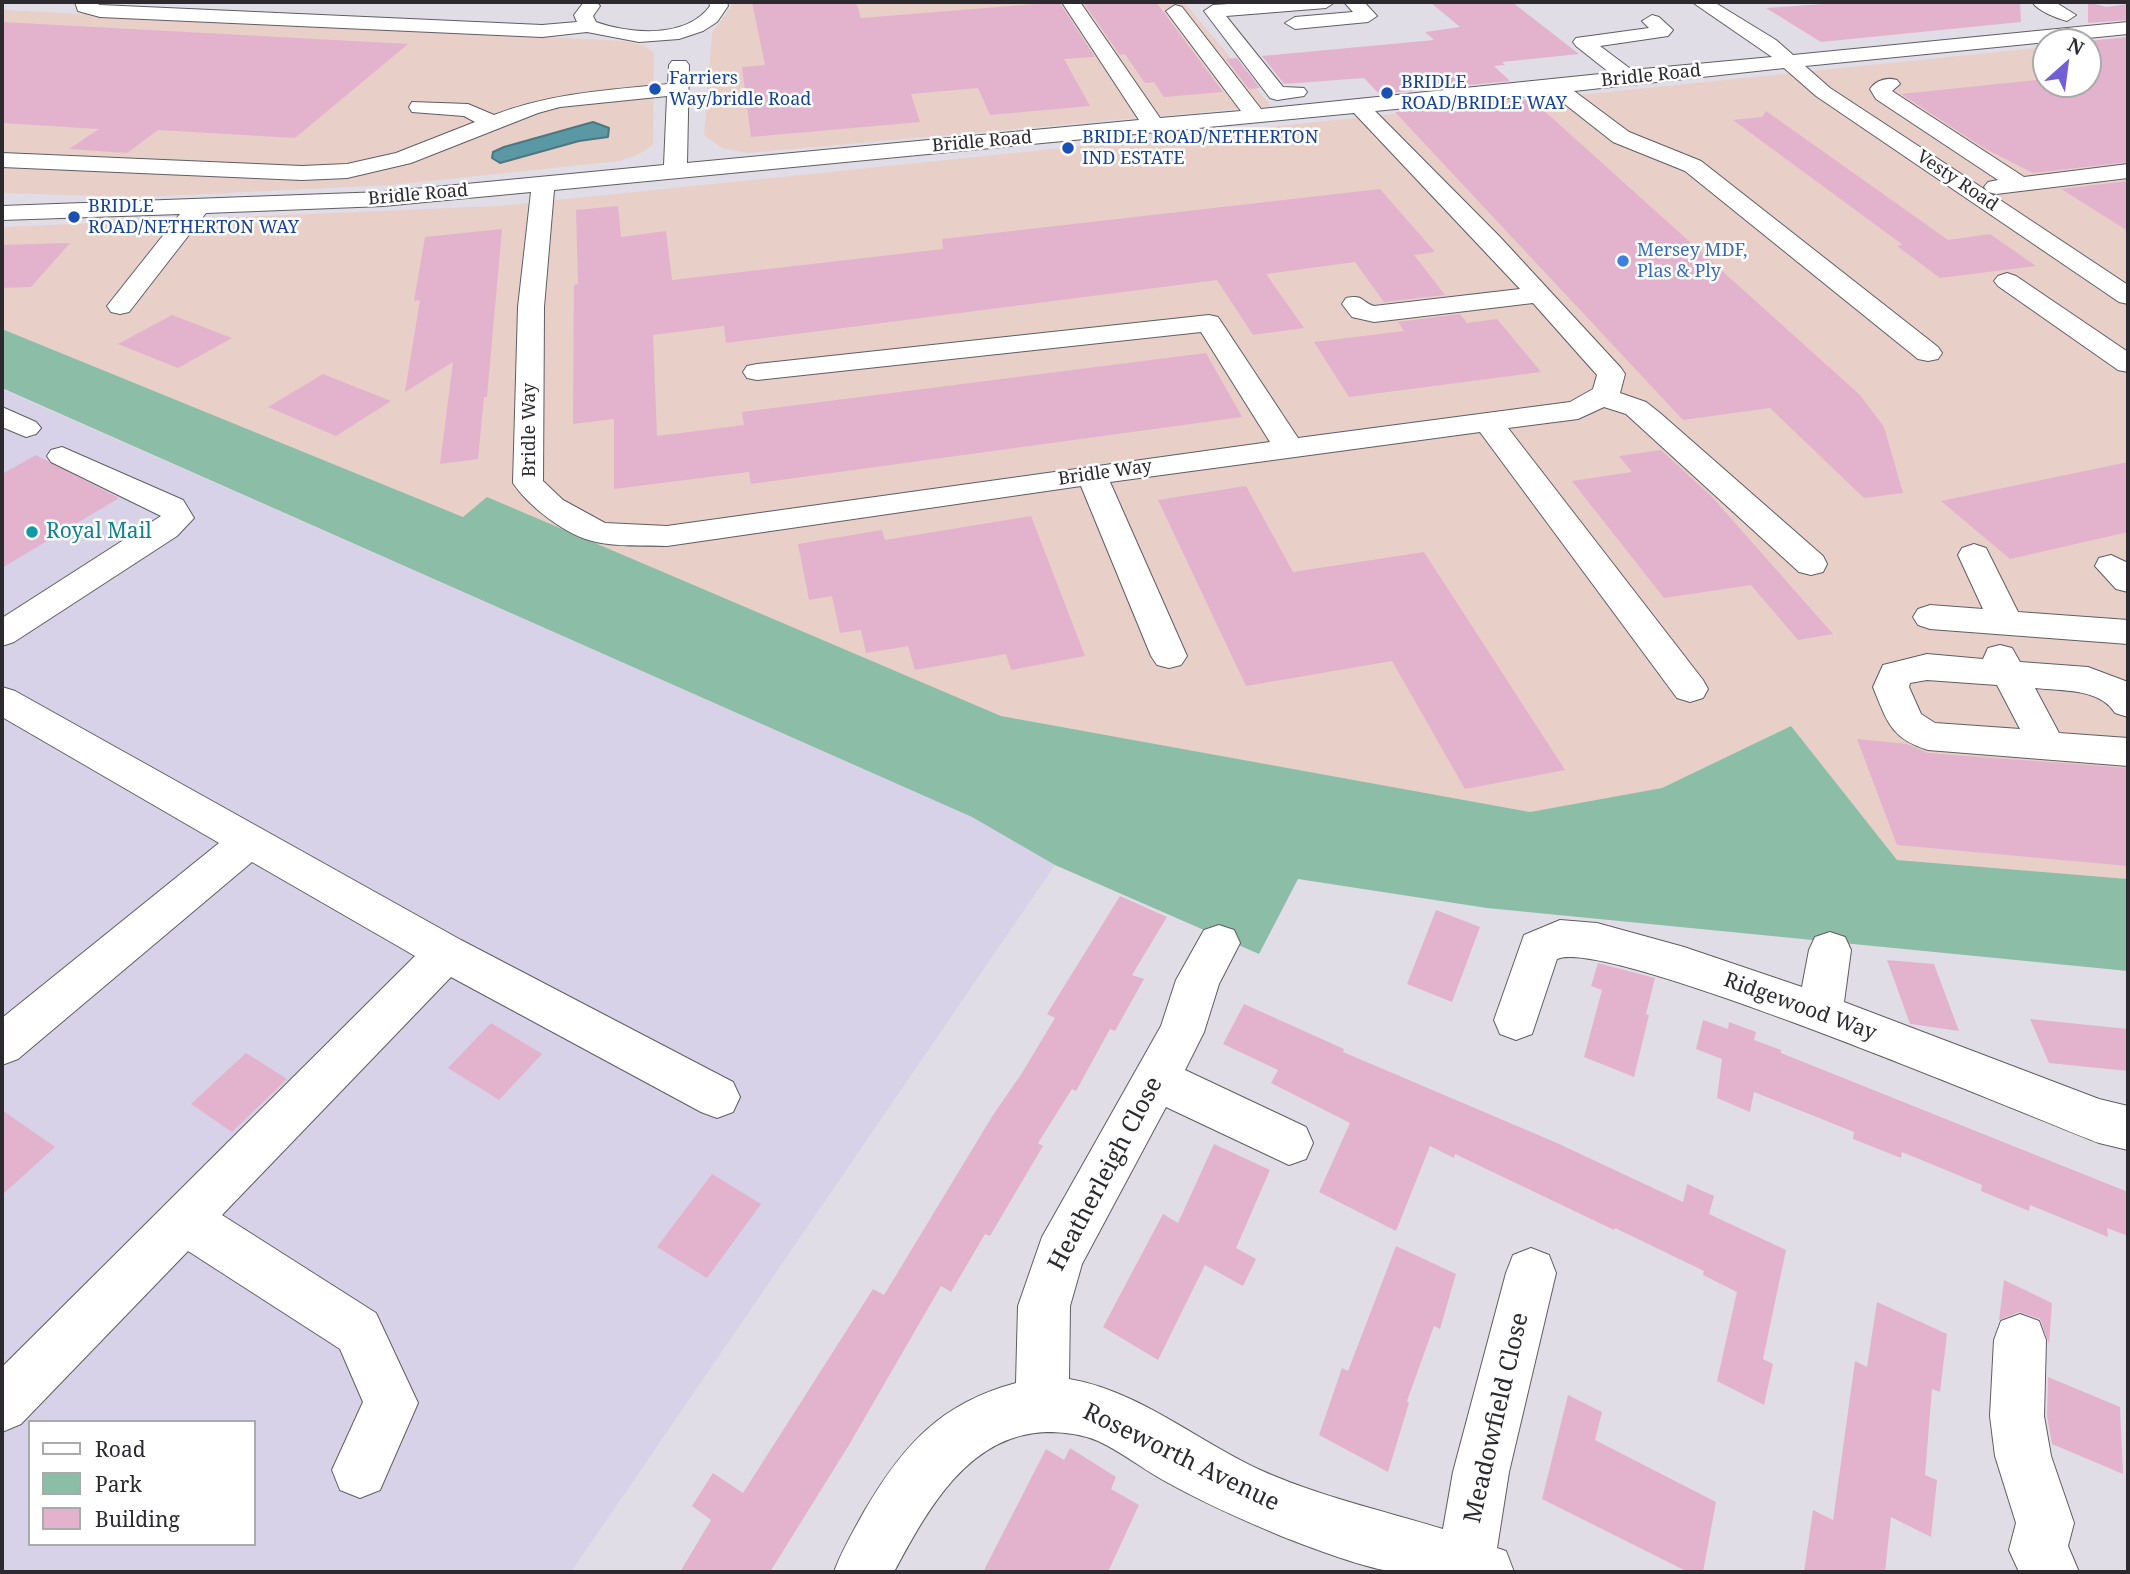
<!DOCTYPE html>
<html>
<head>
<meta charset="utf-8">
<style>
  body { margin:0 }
  #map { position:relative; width:2130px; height:1574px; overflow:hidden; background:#e1dde6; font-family:"Noto Serif",serif }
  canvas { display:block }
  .frame { position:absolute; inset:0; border:4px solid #2c2a2e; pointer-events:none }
  .legend { position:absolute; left:28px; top:1420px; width:228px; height:126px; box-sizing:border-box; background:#fff; border:2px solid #abaaab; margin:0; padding:9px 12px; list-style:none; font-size:21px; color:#2c2a2e }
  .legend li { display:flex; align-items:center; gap:14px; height:35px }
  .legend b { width:35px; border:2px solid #abaaab }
  .north { position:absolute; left:2032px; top:28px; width:70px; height:70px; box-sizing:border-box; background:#fff; border:2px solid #abaaab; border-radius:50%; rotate:28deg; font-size:19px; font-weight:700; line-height:28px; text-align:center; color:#2c2a2e }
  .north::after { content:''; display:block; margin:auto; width:24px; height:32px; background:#735ed8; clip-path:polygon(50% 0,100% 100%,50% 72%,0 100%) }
</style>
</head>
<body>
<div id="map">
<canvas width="2130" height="1574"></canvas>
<div class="frame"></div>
<ul class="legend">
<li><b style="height:9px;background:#fff"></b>Road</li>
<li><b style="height:19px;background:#8cbda6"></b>Park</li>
<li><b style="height:19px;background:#e3b3ce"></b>Building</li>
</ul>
<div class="north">N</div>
</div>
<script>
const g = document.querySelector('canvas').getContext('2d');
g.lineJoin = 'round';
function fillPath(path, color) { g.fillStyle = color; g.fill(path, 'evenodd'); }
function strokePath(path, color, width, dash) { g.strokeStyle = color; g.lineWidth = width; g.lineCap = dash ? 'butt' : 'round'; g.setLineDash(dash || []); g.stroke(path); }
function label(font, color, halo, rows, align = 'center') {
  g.font = font + ' "Noto Serif",serif'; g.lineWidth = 5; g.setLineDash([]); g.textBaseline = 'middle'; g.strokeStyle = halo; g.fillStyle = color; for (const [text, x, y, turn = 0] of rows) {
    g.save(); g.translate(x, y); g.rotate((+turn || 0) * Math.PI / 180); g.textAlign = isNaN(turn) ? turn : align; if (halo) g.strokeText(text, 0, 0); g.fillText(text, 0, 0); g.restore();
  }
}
fillPath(new Path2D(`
  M2,389L972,817L1055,865L571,1572H2ZM30,1422H254V1544H30Z`), '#d7d2e7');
fillPath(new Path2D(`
  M730,2H1184L1271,106L748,153L722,148L704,135L712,33L732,5Z
  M2,10L624,41L645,46L654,53L653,145L637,155L619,161L392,185L141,197L2,193Z
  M2128,38V879L1897,860L1791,726L1662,788L1530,812L1001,716L488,498L463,517L2,329V227L499,206L2046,47V84H2088V42Z`), '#e8cfc8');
fillPath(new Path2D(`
  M2,329L463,517L487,497L1001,716L1530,812L1662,788L1791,726L1897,860L2128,879V971L1487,908L1298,879L1259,954L1055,865L972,817L2,388Z`), '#8cbda6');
const water = new Path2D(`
  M593,122L609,128L608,137L579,141L500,163L492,158L493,152L504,147Z`);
fillPath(water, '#5a98a4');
strokePath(water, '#4c7781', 2);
fillPath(new Path2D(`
  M752,2H856L861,18L1061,2V5L1095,57L1064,59L1090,106L990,115L978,88L911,94L920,122L751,137L742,67L765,65Z
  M1083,2H1156L1223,92L1164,97L1154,82L1145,83L1125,54L1120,55Z
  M1430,2H1512L1579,54L1502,62L1505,65L1494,66L1510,81L1379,94L1364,78L1284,84L1262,56L1434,40L1425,32L1460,27Z
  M1851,2H2020L2021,22L1821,42L1766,8Z
  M2088,2L2106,7L2128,4V20L2088,23Z
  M2,22L408,44L295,138L158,130L127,153L69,149L99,129L2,123Z
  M2128,37V162L2033,173L1984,148L1901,94L2046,79V84H2088V41Z
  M1237,58L1260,88L1249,89L1226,59Z
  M1531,99L1860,395L1884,427L1903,493L1864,498L1770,408L1683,420L1395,112Z
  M1766,111L1948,240L1990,234L2036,266L1940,278L1897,246L1903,245L1733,120L1762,117Z
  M2128,181V231L2061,189Z
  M1380,189L1435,252L1414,255L1445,295L1384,302L1355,262L1266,274L1304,328L1253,335L1217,280L726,343L724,326L653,335L657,436L744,425L742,412L1206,353L1242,417L751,484L749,472L614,489V419L573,424L574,285L578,284L576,210L618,206L621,237L666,231L672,280L943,249L942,239Z
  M502,229L487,397H484L478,459L440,464L453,362L405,392L420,300L414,301L425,237Z
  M70,243L31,287L2,288V245Z
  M1460,314L1467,323L1497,319L1541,372L1349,397L1314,342L1404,331L1398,322Z
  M172,315L232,338L178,368L118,344Z
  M323,374L391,401L336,436L268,407Z
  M1661,450L1712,497L1833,634L1798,640L1751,585L1664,598L1572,481L1632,472L1619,456Z
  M36,455L119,498L2,568V474Z
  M2128,462V532L2010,559L1941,501Z
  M1246,486L1293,572L1424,552L1565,770L1465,789L1392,661L1246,686L1158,500Z
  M1031,516L1085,656L1011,670L1006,654L915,670L908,646L866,653L861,630L840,633L832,596L809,600L798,544L882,530L885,540Z
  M1857,739L1907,744L1928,753L2128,768V866L1897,845Z
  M1120,896L1167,917L1132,975L1144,979L1115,1031L1110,1029L1076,1091L1072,1089L1038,1143L1043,1146L990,1236L985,1234L951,1292L941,1286L849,1445L770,1572H680L711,1520L692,1506L713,1473L743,1493L873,1289L884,1295L993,1115L1022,1073L1055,1018L1047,1014Z
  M1436,910L1480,927L1452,1002L1407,984Z
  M1887,960L1934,964L1959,1031L1910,1024Z
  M1598,963L1655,978L1646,1014L1649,1015L1634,1077L1584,1057L1602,990L1591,986Z
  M1244,1004L1344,1049L1343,1052L1557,1143L1683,1202L1687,1184L1714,1196L1709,1214L1786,1250L1763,1359L1773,1364L1764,1405L1717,1381L1737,1292L1703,1275L1704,1271L1615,1228L1614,1230L1455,1154L1454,1158L1430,1146L1396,1231L1319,1192L1350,1123L1271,1083L1278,1070L1223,1044Z
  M2030,1019L2128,1029V1071L2049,1063Z
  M1703,1020L1728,1029L1729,1022L1756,1032L1754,1040L1781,1050V1053L2128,1192V1236L2107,1228L2108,1237L2030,1205L2029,1211L1981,1191L1982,1185L1902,1152L1901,1158L1853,1139L1854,1132L1754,1092L1750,1112L1717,1098L1722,1059L1696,1049Z
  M491,1023L542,1054L499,1100L448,1068Z
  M246,1053L287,1079L232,1132L191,1104Z
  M2,1110L55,1147L2,1195Z
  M1214,1144L1270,1170L1236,1248L1256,1259L1243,1286L1205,1265L1158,1360L1103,1327L1163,1214L1178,1223Z
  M712,1174L761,1204L707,1278L657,1247Z
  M1396,1246L1456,1274L1440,1329L1434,1326L1407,1401L1409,1403L1388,1472L1319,1435L1342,1368L1348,1371Z
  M2004,1280L2052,1303L2049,1344L2040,1319L2019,1312L1999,1320Z
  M1877,1302L1947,1334L1940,1392L1932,1389L1925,1475L1937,1480L1931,1537L1891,1517L1885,1572H1804L1813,1510L1833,1520L1855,1361L1867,1367Z
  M2048,1377L2120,1407L2123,1474L2052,1444L2047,1416Z
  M1568,1395L1602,1412L1595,1440L1716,1502L1703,1572H1688L1542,1499Z
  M1070,1448L1116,1477L1111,1489L1139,1505L1108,1572H983L1046,1449L1064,1460Z`), '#e3b3ce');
const minor = new Path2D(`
  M75,2H93L100,5L542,25L577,22L574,15L584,2H596L600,6L593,16L596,22C630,34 686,39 710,6L709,2H727L728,6L717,22L703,31L679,39L639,42L587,32L542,37L100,17L78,11Z
  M1064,2H1080L1160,118L1241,111L1166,11L1175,5L1182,7L1261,109L1610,73L1576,46L1573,42L1576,38L1649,28L1642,21L1652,15L1659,17L1673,30L1668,36L1600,46L1632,70L1772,57L1692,2H1714L1776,40L1793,55L2128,22V34L1805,66L1830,88L1987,191L1984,187L1988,182L1998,180L1876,99L1870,89C1876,80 1887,77 1897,80L1900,84L1892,91L2024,177L2128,164V178L1996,194L1988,192L2128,285V304L2119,302L1816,96L1784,68L1574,91L1629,132L1701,161L1938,347L1942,353L1938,359L1928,361L1918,359L1685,171L1613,142L1552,94L1375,111L1500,237L1621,368L1625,374L1620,393L1646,402L1660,413L1823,556L1827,564L1823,572L1811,575L1799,572L1626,414L1604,407L1578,419L1508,428L1703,680L1708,689L1703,698L1690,702L1677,698L1480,432L1110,482L1187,656L1181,665L1169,668L1157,665L1151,656L1081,486L667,546C644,545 618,547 596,542C567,536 529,507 513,483L518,307L531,192L383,206L206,213L129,312L120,314L111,312L107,306L180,214L2,220V206L383,192L664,165L667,96L560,107L538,113L411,163L347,178L302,180L2,167V153L302,166L347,164L396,153L475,122L464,116L412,112L409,107L412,102L468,104L494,115C551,93 608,90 668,84L669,65L672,61H686L689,65L687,163L1139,120L1063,4ZM1354,113L1520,289L1374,306C1361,302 1364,294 1346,298L1342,304L1352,317L1374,322L1533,303L1597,375L1593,389L1570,402L1298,438L1218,317L1209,315L757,364L747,366L743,372L747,378L757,380L1201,332L1270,442L667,526L605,523L563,500L543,481L544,307L554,190Z
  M1259,2H1335L1326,8L1226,16L1283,87L1304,88L1307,92L1304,96L1277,100L1270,98L1204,11L1213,5Z
  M1344,2H1364L1377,16L1368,22L1295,29L1285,23L1295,17L1353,12Z
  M2032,2H2055L2076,15L2067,21C2056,18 2038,11 2032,2Z
  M2007,273L2016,276L2128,352V372L2118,370L1998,286L1994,281L1998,276Z
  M2,407L36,422L41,428L36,434L26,437L2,427Z
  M62,447L183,500L194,518L177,536L14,642L2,646V618L161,516L51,462L47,456L51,450Z
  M1974,544L1986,548L2018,612L2128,620V644L1930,629L1918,625L1913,617L1918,609L1930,605L1983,609L1958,555L1962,548Z
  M2111,555L2128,563V592L2116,589L2095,566L2099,558Z
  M2000,645L2012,648L2020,662L2088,667L2128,682V717L2115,713C2100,688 2061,691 2035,688L2059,733L2128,738V766L1928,750C1890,738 1887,721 1873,687L1883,665L1927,654L1983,659L1988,648ZM1927,680L1997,685L2020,729L1935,723L1921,714L1909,687L1910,683Z
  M2,687L15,691L461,940L733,1082L740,1097L733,1112L717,1118L701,1112L451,977L222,1215L376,1313L418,1403L380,1490L360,1498L340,1490L332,1470L363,1402L340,1349L188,1251L21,1424L2,1432V1367L415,956L252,862L18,1059L2,1065V1018L219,843L2,717Z
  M1560,920L1597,923L1684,947L1802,987L1809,950L1815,937L1830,932L1845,937L1851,950L1844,1002L2099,1099L2128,1106V1150L2099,1143C2024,1114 1605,936 1557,959L1532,1034L1516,1040L1500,1034L1494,1020L1524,935Z
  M1219,925L1234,930L1240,943L1219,984L1204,1032L1185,1070L1306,1127L1313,1143L1306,1159L1289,1165L1166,1107L1082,1264L1070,1306L1069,1379C1137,1390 1196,1440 1258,1469C1317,1496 1381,1510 1443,1529L1453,1472L1506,1273L1513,1255L1531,1248L1549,1255L1556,1273L1509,1472L1497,1548L1506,1551L1514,1572C1476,1572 1436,1574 1397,1572C1369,1570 1309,1547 1281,1536C1240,1519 1200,1501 1161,1479C1140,1467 1120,1451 1098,1441C1082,1434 1063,1432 1046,1432C967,1435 927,1511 894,1572H834C842,1550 854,1530 865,1510C903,1445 941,1403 1016,1383L1018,1306L1042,1237L1161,1026L1176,980L1204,930Z
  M2020,1314L2039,1321L2046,1340L2044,1416L2051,1456L2074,1523L2068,1546L2079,1572H2019L2009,1550L2016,1523L1995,1456L1990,1416L1994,1340L2001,1321Z`);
strokePath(minor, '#615d64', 2);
fillPath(minor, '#fff');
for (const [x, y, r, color] of [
  [655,89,7,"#1a4fb4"],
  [1387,93,7,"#1a4fb4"],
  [1068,148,7,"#1a4fb4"],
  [74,217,7,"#1a4fb4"],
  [1623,261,7,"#3f7fe0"],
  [32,532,7,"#0f9aa8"]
]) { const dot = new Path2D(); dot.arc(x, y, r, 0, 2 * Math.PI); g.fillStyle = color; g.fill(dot); strokePath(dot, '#fff', 2.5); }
label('18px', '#2c2a2e', '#fff', [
  ["Bridle Road",1651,76,-6],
  ["Bridle Road",982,142,-5],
  ["Vesty Road",1957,181,34],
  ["Bridle Road",418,195,-5],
  ["Bridle Way",530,430,-90],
  ["Bridle Way",1105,473,-8]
]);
label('18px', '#164399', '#fff', [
  ["Farriers",669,79],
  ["Way/bridle Road",669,100],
  ["BRIDLE",1401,83],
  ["ROAD/BRIDLE WAY",1401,104],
  ["BRIDLE ROAD/NETHERTON",1082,138],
  ["IND ESTATE",1082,159],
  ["BRIDLE",88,207],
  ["ROAD/NETHERTON WAY",88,228]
], 'left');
label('18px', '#366cbe', '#fff', [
  ["Mersey MDF,",1637,251],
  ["Plas & Ply",1637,272]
], 'left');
label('21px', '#0d838f', '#fff', [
  ["Royal Mail",46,532]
], 'left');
label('21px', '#2c2a2e', '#fff', [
  ["Ridgewood Way",1800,1007,20]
]);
label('24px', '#2c2a2e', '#fff', [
  ["Heatherleigh Close",1106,1174,-62],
  ["Meadowfield Close",1497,1418,-77],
  ["Roseworth Avenue",1181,1458,26]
]);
</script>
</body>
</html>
